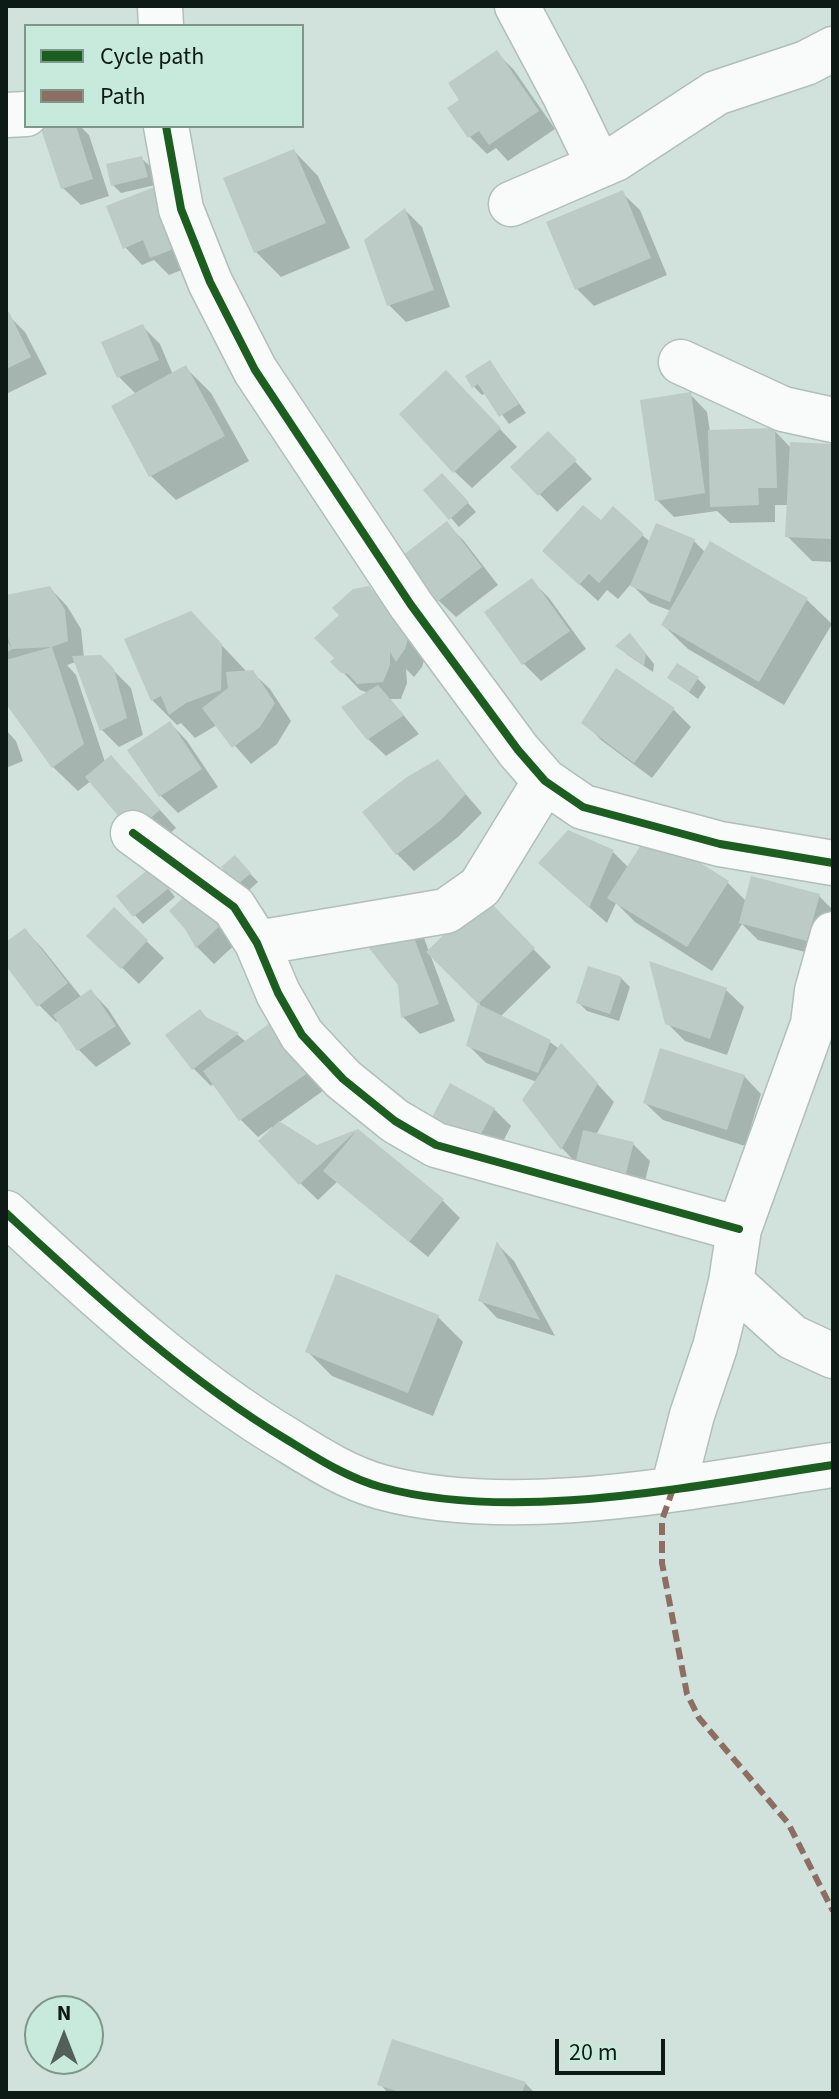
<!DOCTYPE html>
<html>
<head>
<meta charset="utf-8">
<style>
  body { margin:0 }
  #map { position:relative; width:839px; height:2099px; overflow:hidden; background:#d0e2db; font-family:"Source Sans 3",sans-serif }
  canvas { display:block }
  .frame { position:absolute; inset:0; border:8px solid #0e1a16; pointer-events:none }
  .legend { position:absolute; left:24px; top:24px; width:280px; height:104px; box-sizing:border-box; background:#c8eadc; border:2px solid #7e978d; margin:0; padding:10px 14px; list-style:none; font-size:24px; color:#0e1a16 }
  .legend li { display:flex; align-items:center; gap:16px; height:40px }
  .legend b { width:40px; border:2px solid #7e978d }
  .north { position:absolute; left:24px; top:1995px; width:80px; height:80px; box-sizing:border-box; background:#c8eadc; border:2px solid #7e978d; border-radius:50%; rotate:0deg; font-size:22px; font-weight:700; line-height:32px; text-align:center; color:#0e1a16 }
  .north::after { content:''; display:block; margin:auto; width:28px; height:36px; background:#52605b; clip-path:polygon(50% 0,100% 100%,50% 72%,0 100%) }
  .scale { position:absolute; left:555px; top:2039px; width:110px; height:36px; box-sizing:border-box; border:4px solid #0e1a16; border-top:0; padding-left:10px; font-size:24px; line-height:28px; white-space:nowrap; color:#0e1a16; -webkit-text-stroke:6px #c8eadc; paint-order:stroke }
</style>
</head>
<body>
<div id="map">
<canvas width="839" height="2099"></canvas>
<div class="frame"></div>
<ul class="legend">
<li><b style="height:10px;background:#1b5e20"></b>Cycle path</li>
<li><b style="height:10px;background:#8d6e63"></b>Path</li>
</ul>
<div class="north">N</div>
<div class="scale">20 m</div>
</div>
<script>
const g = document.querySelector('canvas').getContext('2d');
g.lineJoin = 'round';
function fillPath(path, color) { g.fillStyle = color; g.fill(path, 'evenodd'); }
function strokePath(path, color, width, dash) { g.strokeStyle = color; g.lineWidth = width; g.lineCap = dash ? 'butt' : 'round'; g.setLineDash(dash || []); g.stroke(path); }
fillPath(new Path2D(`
  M496,52L514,70L555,129L508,161L496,148L487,154L470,137L450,109L462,100Z
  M48,126H80L89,135L109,196L81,205L63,188Z
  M294,151L318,176L350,248L281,277L256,252L225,179Z
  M141,158L150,166L155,185L121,193L113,185Z
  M622,193L640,210L667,275L594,306L576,288Z
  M174,206L197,264L169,275L154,260L142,265L125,247Z
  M405,210L422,227L450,307L406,322L389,305Z
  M8,315L25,332L47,374L6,394V316Z
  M142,326L160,344L173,375L186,368L211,393L249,461L176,500L151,476L137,395L119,377Z
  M490,362L526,413L509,424L486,393L482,395L474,387Z
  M463,390L517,447L472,488L454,471Z
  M690,394L707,412L710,432L774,430L791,448L833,446V562L812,561L787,536L788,505H775V522L730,523L717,511L674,517L657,500Z
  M548,434L592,479L557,512L513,467Z
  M451,484L476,512L459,527L451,518Z
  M613,509L650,542L694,541L705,552L807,600L832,624L784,705L688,649L663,625L671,611L650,603L631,584L618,599L607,590L598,601L562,568Z
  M447,524L464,541L498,585L456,617L438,600Z
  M531,580L549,598L586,649L541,681L524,664L486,612Z
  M50,588L67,606L81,629L84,658L100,657L131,688L143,735L119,747L102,730L76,662L67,665L76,675L105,762L128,774L176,828L152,849L91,781L78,791L53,767L6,701V597Z
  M369,588L426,654L422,667L414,677L406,669L407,683L401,699H390L419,734L386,756L368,739L369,693L360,690L333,662Z
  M215,638L246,671L252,672L270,689L291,721L277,744L251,764L217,725L195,738L181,723L177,725L152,700Z
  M638,644L654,664L653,672L626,654Z
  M617,671L674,710L691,727L652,778L601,740L584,722Z
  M670,678H697L706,687L698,699Z
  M170,723L187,741L218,787L178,813L161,796L130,750Z
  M6,730L16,741L23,761L6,768Z
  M438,762L482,813L458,837L414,871L397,854Z
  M613,852L629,868L727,882L746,901L819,896L833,910V925L825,957L758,940L742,924L712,971L635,922L616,903L607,923L558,880Z
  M235,858L258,882L247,892L224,867Z
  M160,878L175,897L143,924L118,897Z
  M192,891L239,941L214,964L197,947L187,928Z
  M484,899L551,967L500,1017L550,1042L578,1063L614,1102L596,1135L633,1144L650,1161L642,1193L577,1164L562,1148L525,1100L537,1082L486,1063L469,1046L480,1004L429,952Z
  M114,910L164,958L139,984L89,936Z
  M407,921L424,938L455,1021L420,1034L403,1017Z
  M25,930L42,948L82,998L91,991L108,1009L131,1044L96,1067L79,1050L59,1020L56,1022L39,1005L6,963V945Z
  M652,964L726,990L744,1007L727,1055L685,1041L667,1023Z
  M621,978L630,987L619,1021L587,1011L578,1002Z
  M208,1020L238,1035L246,1042L341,1078L278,1123L317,1147L358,1131L443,1201L460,1218L428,1257L337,1182L318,1200L300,1183L272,1127L258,1137L241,1120L214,1083L211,1086L193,1068Z
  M744,1076L761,1094L745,1146L663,1120L645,1103Z
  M451,1086L494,1109L511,1126L494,1159Z
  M498,1245L514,1261L555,1336L497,1318L480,1300Z
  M438,1317L463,1342L433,1416L332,1376L307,1351Z
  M525,2083L535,2093H388L380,2084Z`), '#0003');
fillPath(new Path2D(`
  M497,50L539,111L489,145L479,131L468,138L447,108L459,100L448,83Z
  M40,126H76L93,179L61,189Z
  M294,149L326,223L254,253L223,178Z
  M142,156L148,177L111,186L106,164Z
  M157,186L181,246L150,258L143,240L123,249L106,206Z
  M623,190L651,258L575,290L546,222Z
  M405,208L434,290L387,306L364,240Z
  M9,312L31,357L6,369V313Z
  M143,324L159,360L117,378L101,342Z
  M490,360L519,404L499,417L478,384L472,388L465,376Z
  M186,365L225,436L149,477L111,406Z
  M446,370L501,428L453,473L399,414Z
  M691,392L705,493L655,501L640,400Z
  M775,428L777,488H758L759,505L710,507L708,430Z
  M548,431L577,460L538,496L510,467Z
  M790,442L833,444V539L785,537Z
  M442,473L469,502L449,520L423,490Z
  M583,505L601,520L613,506L644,534L599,583L589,574L579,585L542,551Z
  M447,521L482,567L437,602L402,556Z
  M656,523L695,539L670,602L630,586Z
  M710,541L808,598L759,682L661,625Z
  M532,578L570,631L522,665L484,612Z
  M50,586L65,610L68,641L52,647L12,649L6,653V639L12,649L6,633V595Z
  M369,586L409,635L405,649L396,662L390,652V665L383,682L357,684L348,674L341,673L330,662L334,658L314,638L339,615L332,608L353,589Z
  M191,611L222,644L221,690L186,703L169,715L161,696L151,701L124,639Z
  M630,633L646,654L644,666L615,646Z
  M52,647L84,744L52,768L6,704V660Z
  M101,655L114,669L127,718L100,731L72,656Z
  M677,663L699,677L689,692L667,678Z
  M616,668L675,708L634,763L581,723Z
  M253,670L275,703L260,727L232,748L202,708L228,688L226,672Z
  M378,685L404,715L367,740L341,707Z
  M170,721L202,769L159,797L127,750Z
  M111,755L160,810L133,833L85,777Z
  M438,759L466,794L441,820L396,855L362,812L407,777Z
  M568,830L614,850L589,908L538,863Z
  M650,831L729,881L687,947L607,898Z
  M235,855L251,873L237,885L221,867Z
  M151,867L169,888L133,917L116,896Z
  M751,876L820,894L807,941L739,923Z
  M192,889L223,923L196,948L185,929L169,911Z
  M484,896L535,948L478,1004L426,952Z
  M114,907L148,940L121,969L86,936Z
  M407,919L439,1004L401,1018L398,985L369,948Z
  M25,928L68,983L37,1007L6,966V942Z
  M649,961L727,988L710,1039L665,1024Z
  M588,966L622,977L610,1014L576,1003Z
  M91,989L116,1026L77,1051L53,1015Z
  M478,1004L551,1040L538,1073L466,1046Z
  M200,1009L206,1017L239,1033L192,1070L165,1035Z
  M270,1023L326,1060L239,1121L203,1071Z
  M561,1043L598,1083L561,1150L522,1100Z
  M660,1048L745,1075L727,1130L643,1103Z
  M450,1083L495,1108L476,1143L431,1119Z
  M279,1121L317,1145L358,1129L299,1185L258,1141Z
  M358,1129L444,1199L409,1242L323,1171Z
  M583,1130L634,1142L625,1177L575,1165Z
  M497,1241L540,1320L478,1301Z
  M336,1274L439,1315L408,1393L305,1352Z
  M392,2039L526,2082L522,2093H403L377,2085Z`), '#bccbc5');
const minor = new Path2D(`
  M160,6L161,26
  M517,6L564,94L599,166
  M6,115L26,114
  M166,126L181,209L210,282L255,370L411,605L518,750L545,781L583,807L720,844L833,863
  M511,204L615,159L716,93L806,63L833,49
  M681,362L783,409L833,420
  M133,833L234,907L257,943L278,993L302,1035L343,1079L395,1121L436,1145L739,1229
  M257,943L446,911L480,887L545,781
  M6,1213C95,1295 185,1379 289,1441C318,1459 348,1478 381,1487C516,1524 696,1485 833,1465
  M731,1282L792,1337L833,1356
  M673,1489L692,1415L715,1347L731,1282L739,1229L813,1024L817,991L833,934`);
strokePath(minor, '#b1bfb9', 47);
strokePath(minor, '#f8fbfa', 44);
strokePath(new Path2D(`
  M673,1489L662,1520V1563L687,1694L699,1718L788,1823L833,1911`), '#8d6e63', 6, [12, 6]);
strokePath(new Path2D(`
  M166,126L181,209L210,282L255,370L411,605L518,750L545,781L583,807L720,844L833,863
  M133,833L234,907L257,943L278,993L302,1035L343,1079L395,1121L436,1145L739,1229
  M6,1213C95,1295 185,1379 289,1441C318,1459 348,1478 381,1487C516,1524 696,1485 833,1465`), '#1b5e20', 8);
</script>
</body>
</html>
